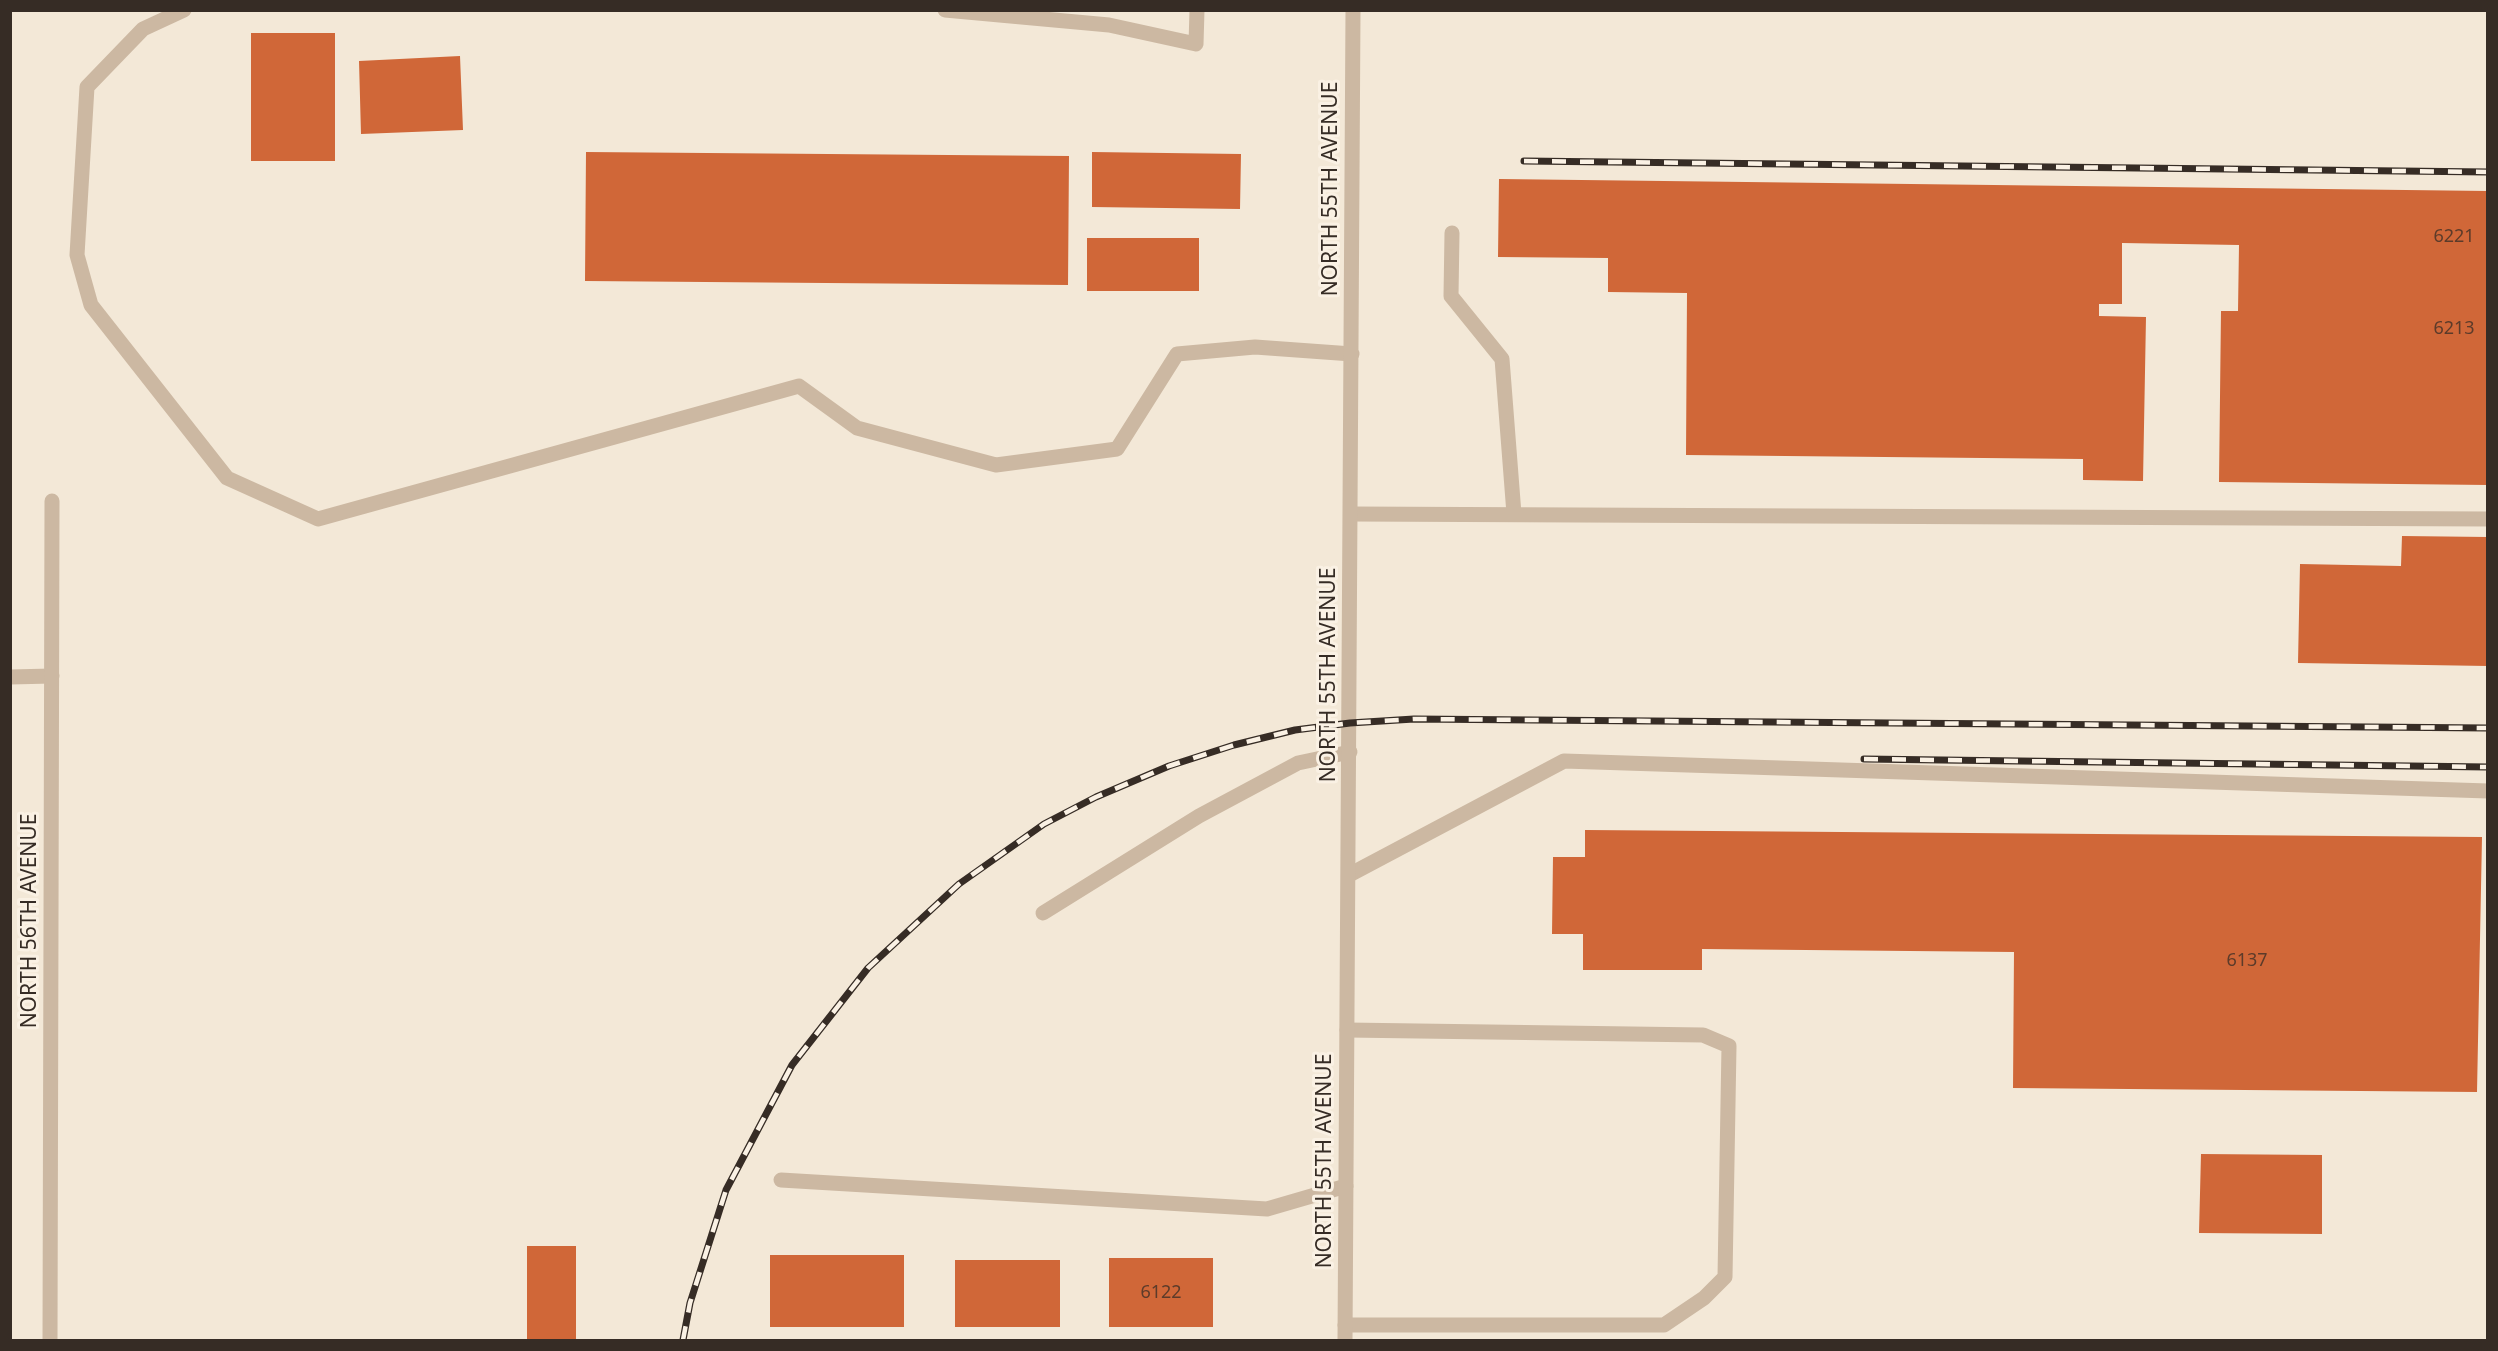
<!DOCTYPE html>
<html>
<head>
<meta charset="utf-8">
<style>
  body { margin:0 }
  #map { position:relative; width:2498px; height:1351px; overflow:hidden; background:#f3e8d7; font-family:"Noto Sans",sans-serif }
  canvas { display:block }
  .frame { position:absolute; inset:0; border:12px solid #362c25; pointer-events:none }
</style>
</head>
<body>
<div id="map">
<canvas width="2498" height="1351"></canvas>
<div class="frame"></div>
</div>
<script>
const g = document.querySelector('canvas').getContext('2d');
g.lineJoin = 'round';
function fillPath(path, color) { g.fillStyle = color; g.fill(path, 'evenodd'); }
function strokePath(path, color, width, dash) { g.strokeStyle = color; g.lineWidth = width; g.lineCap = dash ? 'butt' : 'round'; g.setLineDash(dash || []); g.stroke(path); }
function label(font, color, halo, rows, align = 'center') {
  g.font = font + ' "Noto Sans",sans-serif'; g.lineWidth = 6; g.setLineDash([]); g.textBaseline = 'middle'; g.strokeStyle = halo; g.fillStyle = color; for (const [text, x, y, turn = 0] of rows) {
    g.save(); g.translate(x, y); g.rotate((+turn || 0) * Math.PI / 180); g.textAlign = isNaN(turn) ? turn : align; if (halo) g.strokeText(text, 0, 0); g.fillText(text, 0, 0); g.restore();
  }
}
fillPath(new Path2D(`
  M251,33H335V161H251Z
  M460,56L463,130L361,134L359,61Z
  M586,152L1069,156L1068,285L585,281Z
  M1092,152L1241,154L1240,209L1092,207Z
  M1499,179L2488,191V485L2219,482L2221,311H2238L2239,245L2122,243V304H2099V316L2146,317L2143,481L2083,480V459L1686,455L1687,293L1608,292V258L1498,257Z
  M1087,238H1199V291H1087Z
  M2402,536L2488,537V666L2298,663L2300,564L2401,566Z
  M1585,830L2482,837L2477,1092L2013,1088L2014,952L1702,949V970H1583V934H1552L1553,857H1585Z
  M2201,1154L2322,1155V1234L2199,1233Z
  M527,1246H576V1340H527Z
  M770,1255H904V1327H770Z
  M1109,1258H1213V1327H1109Z
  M955,1260H1060V1327H955Z`), '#d06738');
strokePath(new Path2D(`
  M184,10L143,29L87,87L77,255L91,305L227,478L318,519L799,386L857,428L996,465L1117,449L1177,354L1255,347L1352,354
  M945,10L1109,25L1196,44L1197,10
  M1452,233L1451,296L1502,359L1514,514
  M1351,514L2488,519
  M10,677L52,676
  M1349,875L1564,761L2488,791
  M1043,913L1199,816L1298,763L1350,752
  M781,1180L1267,1209L1346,1186
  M1345,1325H1664L1704,1298L1725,1277L1729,1046L1703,1035L1347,1030`), '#ccb8a2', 15);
strokePath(new Path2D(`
  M50,1340L52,501`), '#ccb8a2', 15);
strokePath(new Path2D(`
  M1345,1340L1353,10`), '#ccb8a2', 15);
const rail = new Path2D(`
  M1524,161L2488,172
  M1864,759L2488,767
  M683,1340L690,1303L726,1190L792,1065L868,968L959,884L1044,824L1096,797L1169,766L1234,745L1295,730L1350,723L1414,719L2488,728`);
strokePath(rail, '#362c25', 7);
strokePath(rail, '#faf1e4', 4.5, [14]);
label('18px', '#5c3b2a', null, [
  ["6221",2454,237],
  ["6213",2454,329],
  ["6137",2247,961],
  ["6122",1161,1293]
]);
label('21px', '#362c25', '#faf1e4', [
  ["NORTH 55TH AVENUE",1331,189,-90],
  ["NORTH 55TH AVENUE",1329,675,-90],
  ["NORTH 56TH AVENUE",30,921,-90],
  ["NORTH 55TH AVENUE",1325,1161,-90]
]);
</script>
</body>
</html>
